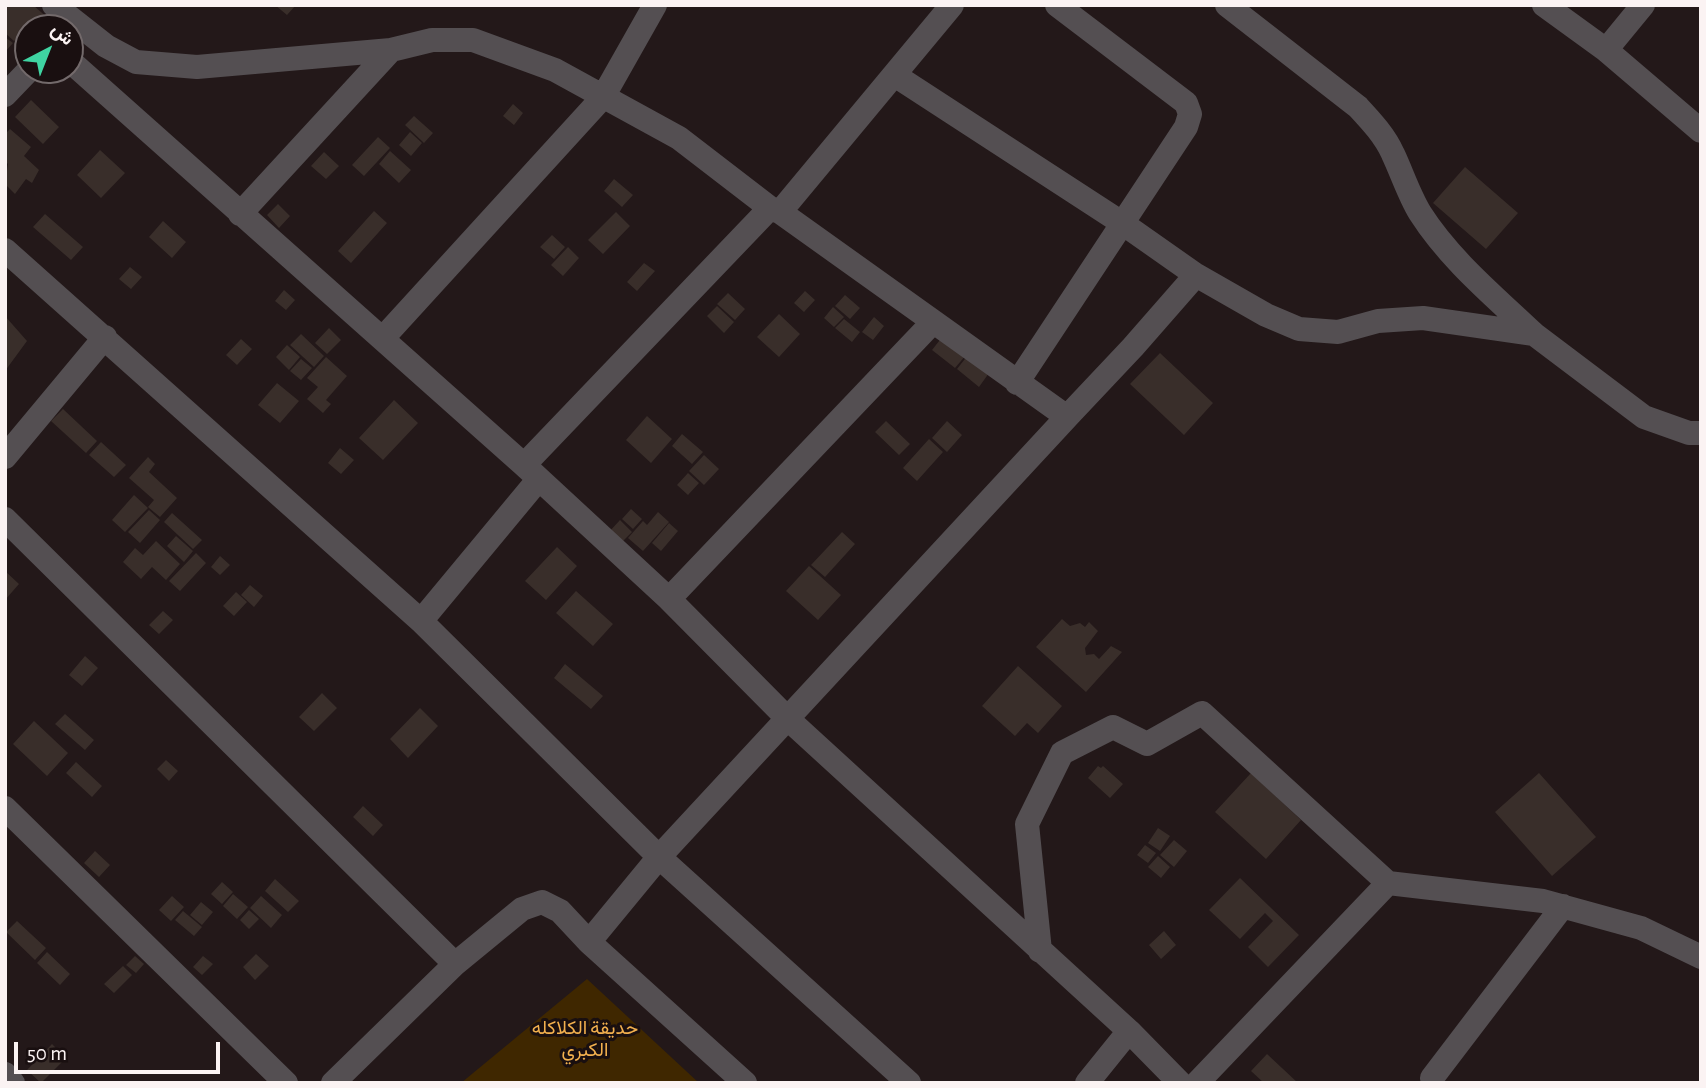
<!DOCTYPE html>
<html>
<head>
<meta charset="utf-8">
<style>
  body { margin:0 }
  #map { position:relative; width:1706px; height:1088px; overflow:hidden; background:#231819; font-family:"Alegreya Sans",Vazirmatn,sans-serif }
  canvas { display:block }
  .frame { position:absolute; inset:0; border:7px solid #fbf3f3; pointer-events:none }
  .north { position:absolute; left:14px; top:14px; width:70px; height:70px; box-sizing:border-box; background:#190f10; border:2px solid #736a6b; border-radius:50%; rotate:42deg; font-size:19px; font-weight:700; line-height:28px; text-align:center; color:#fbf3f3 }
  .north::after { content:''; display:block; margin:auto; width:24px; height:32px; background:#3fd4a2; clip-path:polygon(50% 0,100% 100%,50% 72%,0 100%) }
  .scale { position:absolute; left:14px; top:1042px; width:206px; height:32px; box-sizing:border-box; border:4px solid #fbf3f3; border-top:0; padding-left:9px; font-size:21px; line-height:24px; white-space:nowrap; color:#fbf3f3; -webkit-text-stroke:5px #190f10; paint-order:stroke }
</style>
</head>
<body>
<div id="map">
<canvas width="1706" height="1088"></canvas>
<div class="frame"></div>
<div class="north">ش</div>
<div class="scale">50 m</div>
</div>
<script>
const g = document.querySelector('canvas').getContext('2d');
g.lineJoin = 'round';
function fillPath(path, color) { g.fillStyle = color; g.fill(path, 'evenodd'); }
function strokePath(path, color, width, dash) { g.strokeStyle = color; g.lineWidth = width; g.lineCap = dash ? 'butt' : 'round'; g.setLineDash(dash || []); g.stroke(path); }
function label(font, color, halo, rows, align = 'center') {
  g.font = font + ' "Alegreya Sans",Vazirmatn,sans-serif'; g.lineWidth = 6; g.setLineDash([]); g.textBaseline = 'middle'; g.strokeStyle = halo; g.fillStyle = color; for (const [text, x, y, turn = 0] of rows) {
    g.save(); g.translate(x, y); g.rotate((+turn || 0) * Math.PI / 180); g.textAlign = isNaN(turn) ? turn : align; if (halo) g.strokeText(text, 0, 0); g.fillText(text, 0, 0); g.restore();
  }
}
fillPath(new Path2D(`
  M587,979L699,1083H461Z`), '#3f2700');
fillPath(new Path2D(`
  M5,5H16L19,7V5H33L49,19L47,21L45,18L38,26L32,21L31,23L32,24L29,25L21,37L14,41L5,33Z
  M275,5H296L287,15Z
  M5,37L13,43L5,52Z
  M31,100L59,127L43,144L15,117Z
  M513,104L523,113L514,125L503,116Z
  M414,116L433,133L424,143L405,125Z
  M10,129L31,147L24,156L39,170L32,183L26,179L15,194L5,184L8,164L5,161V134Z
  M410,132L422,143L411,156L399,145Z
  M378,137L390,148L364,176L352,165Z
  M100,150L125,173L101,198L77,175Z
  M390,151L411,170L399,183L379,164Z
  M324,152L339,166L326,179L311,166Z
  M1465,167L1518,213L1486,249L1433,203Z
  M614,179L633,195L622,207L604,191Z
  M278,204L290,216L279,228L267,215Z
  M374,211L387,223L351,263L338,251Z
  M616,212L630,226L603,254L588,240Z
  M45,214L83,247L71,260L33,227Z
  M163,221L186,242L172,258L149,237Z
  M552,235L565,247L554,259L540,247Z
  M568,247L579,258L563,276L551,265Z
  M644,263L655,271L637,291L627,282Z
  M130,267L142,277L131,289L119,279Z
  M284,290L295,300L286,310L275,301Z
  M805,291L815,300L804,312L794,303Z
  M728,293L745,309L735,320L717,304Z
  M845,295L860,308L850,319L835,306Z
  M717,306L734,322L724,333L707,316Z
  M833,307L844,317L834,327L824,318Z
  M779,314L800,334L779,357L757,337Z
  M5,316L27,341L5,371Z
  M874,317L884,326L873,340L862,332Z
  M844,319L860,332L852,342L835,328Z
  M329,328L341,340L327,354L315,343Z
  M301,334L324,356L314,367L290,345Z
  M943,336L966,355L955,368L932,350Z
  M241,339L252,349L237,365L226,355Z
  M287,345L300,357L289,370L276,357Z
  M1160,353L1213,403L1184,435L1130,384Z
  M968,355L989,373L979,387L957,369Z
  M326,357L347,376L326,400L331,404L323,413L307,399L318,387L307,378Z
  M301,359L312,368L301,380L290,371Z
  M277,383L299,401L280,423L258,405Z
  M394,400L418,423L383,460L359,438Z
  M63,409L97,441L86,453L51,421Z
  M647,416L672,439L651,463L626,440Z
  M886,421L910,444L899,455L875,432Z
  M947,421L962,435L947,452L932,438Z
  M682,434L703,452L692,464L672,446Z
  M929,439L943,452L917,481L903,468Z
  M101,442L126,465L114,477L89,455Z
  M340,448L354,460L341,474L328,463Z
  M704,455L719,469L704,485L689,471Z
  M148,457L155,464L149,472L177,498L160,517L148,507L154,500L129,478Z
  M688,473L699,483L688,495L677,485Z
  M134,495L148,508L125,532L112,520Z
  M631,509L642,519L633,529L622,519Z
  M149,510L160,520L140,543L128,532Z
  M658,512L669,522L643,551L628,538L643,521L647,525Z
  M172,513L202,540L193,549L164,522Z
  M620,520L632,532L621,543L609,532Z
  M669,523L678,531L661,551L652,543Z
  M842,532L855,544L825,577L811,565Z
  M176,536L193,551L184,562L167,546Z
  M156,541L180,564L166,580L152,567L141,579L123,562L135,548L143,555Z
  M557,547L577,566L546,600L525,581Z
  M196,553L206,563L180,591L169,581Z
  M220,556L230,565L220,575L211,567Z
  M809,566L841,595L818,620L786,591Z
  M5,571L19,584L5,600Z
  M250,585L263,596L254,607L241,595Z
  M576,591L613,624L593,646L556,613Z
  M236,592L247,602L234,616L223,606Z
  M163,611L173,620L159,634L149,625Z
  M1062,619L1070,626L1080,623L1085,627L1089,622L1098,631L1085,648L1086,655L1094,654L1099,659L1111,646L1122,652L1086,692L1036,647Z
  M85,656L98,668L82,686L69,675Z
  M565,664L603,696L591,709L554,678Z
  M1018,666L1062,706L1038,733L1027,723L1015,736L982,706Z
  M322,693L337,708L314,731L299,717Z
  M420,708L438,726L408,758L390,739Z
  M65,714L94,740L85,750L55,724Z
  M34,721L68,753L47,776L13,744Z
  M166,760L178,771L169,781L157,769Z
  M76,762L102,786L92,797L66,773Z
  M1098,766L1101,768L1103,766L1123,784L1110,798L1088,778Z
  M1251,773L1301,820L1266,859L1215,812Z
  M1539,773L1596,837L1552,876L1495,812Z
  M363,806L383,825L373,836L353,817Z
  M1158,828L1170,836L1160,851L1148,843Z
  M1174,840L1187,851L1174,867L1160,855Z
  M1145,845L1156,853L1148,863L1137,855Z
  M95,851L110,865L99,877L84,863Z
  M1158,856L1170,867L1161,878L1148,867Z
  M1240,878L1299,935L1268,967L1248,947L1273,921L1265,913L1240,939L1209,910Z
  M275,879L299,901L288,912L265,891Z
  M222,882L233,892L222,904L211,894Z
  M233,894L248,907L237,919L223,906Z
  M172,896L184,907L171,921L159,910Z
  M261,896L282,915L271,928L250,908Z
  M201,902L213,912L202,925L190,915Z
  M249,910L259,919L249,929L240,920Z
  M183,911L202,927L194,936L175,920Z
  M17,921L46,948L35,960L6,932Z
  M1164,931L1176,945L1161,959L1149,945Z
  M47,952L70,974L60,985L37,963Z
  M256,954L269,966L255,980L243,967Z
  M135,956L144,964L136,973L126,965Z
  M203,956L213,964L202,975L193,967Z
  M123,966L132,975L114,993L104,984Z
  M52,1044L66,1058L41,1083L27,1070Z
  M1267,1054L1298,1083H1264L1251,1071Z`), '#392e2a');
strokePath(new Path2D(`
  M54,5L106,46L136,62L197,67L391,50L432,40H473L555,70L679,138L770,208L780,212L1067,417L1133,347L1196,275L1266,315L1299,329L1338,332L1378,321L1423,318L1534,334L1644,417L1689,433H1701
  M1227,5L1358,107C1371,121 1385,136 1393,154C1402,173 1409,195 1420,213C1450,260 1494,296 1534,334
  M1544,5L1606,50L1701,131
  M1606,50L1643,5
  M70,61L524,465L669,599L788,719L1129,1031L1180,1083
  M896,76L1122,223L1196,275
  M5,95L29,70
  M780,212L952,5
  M240,214L391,50
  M5,250L421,621L659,857L909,1083
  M383,338L603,97L655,5
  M1017,383L1186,127L1190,114L1186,103L1057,5
  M5,457L105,337
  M524,465L770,208
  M5,519L455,964
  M669,599L933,322
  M421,621L538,480
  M5,808L286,1083
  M589,942L659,857L1067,417
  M1040,951L1027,824L1062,753L1113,727L1147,744L1202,713L1388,883
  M5,1074L13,1083
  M1432,1078L1563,906
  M333,1083L455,964L522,909L542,902L560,911L589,942L745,1083
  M1087,1083L1129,1031
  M1197,1083L1388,883L1543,901L1641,928L1701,957`), '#544f52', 24);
label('19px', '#f2b04e', '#190f10', [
  ["حديقة الكلاكله",585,1028],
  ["الكبري",585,1050]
]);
</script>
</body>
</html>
